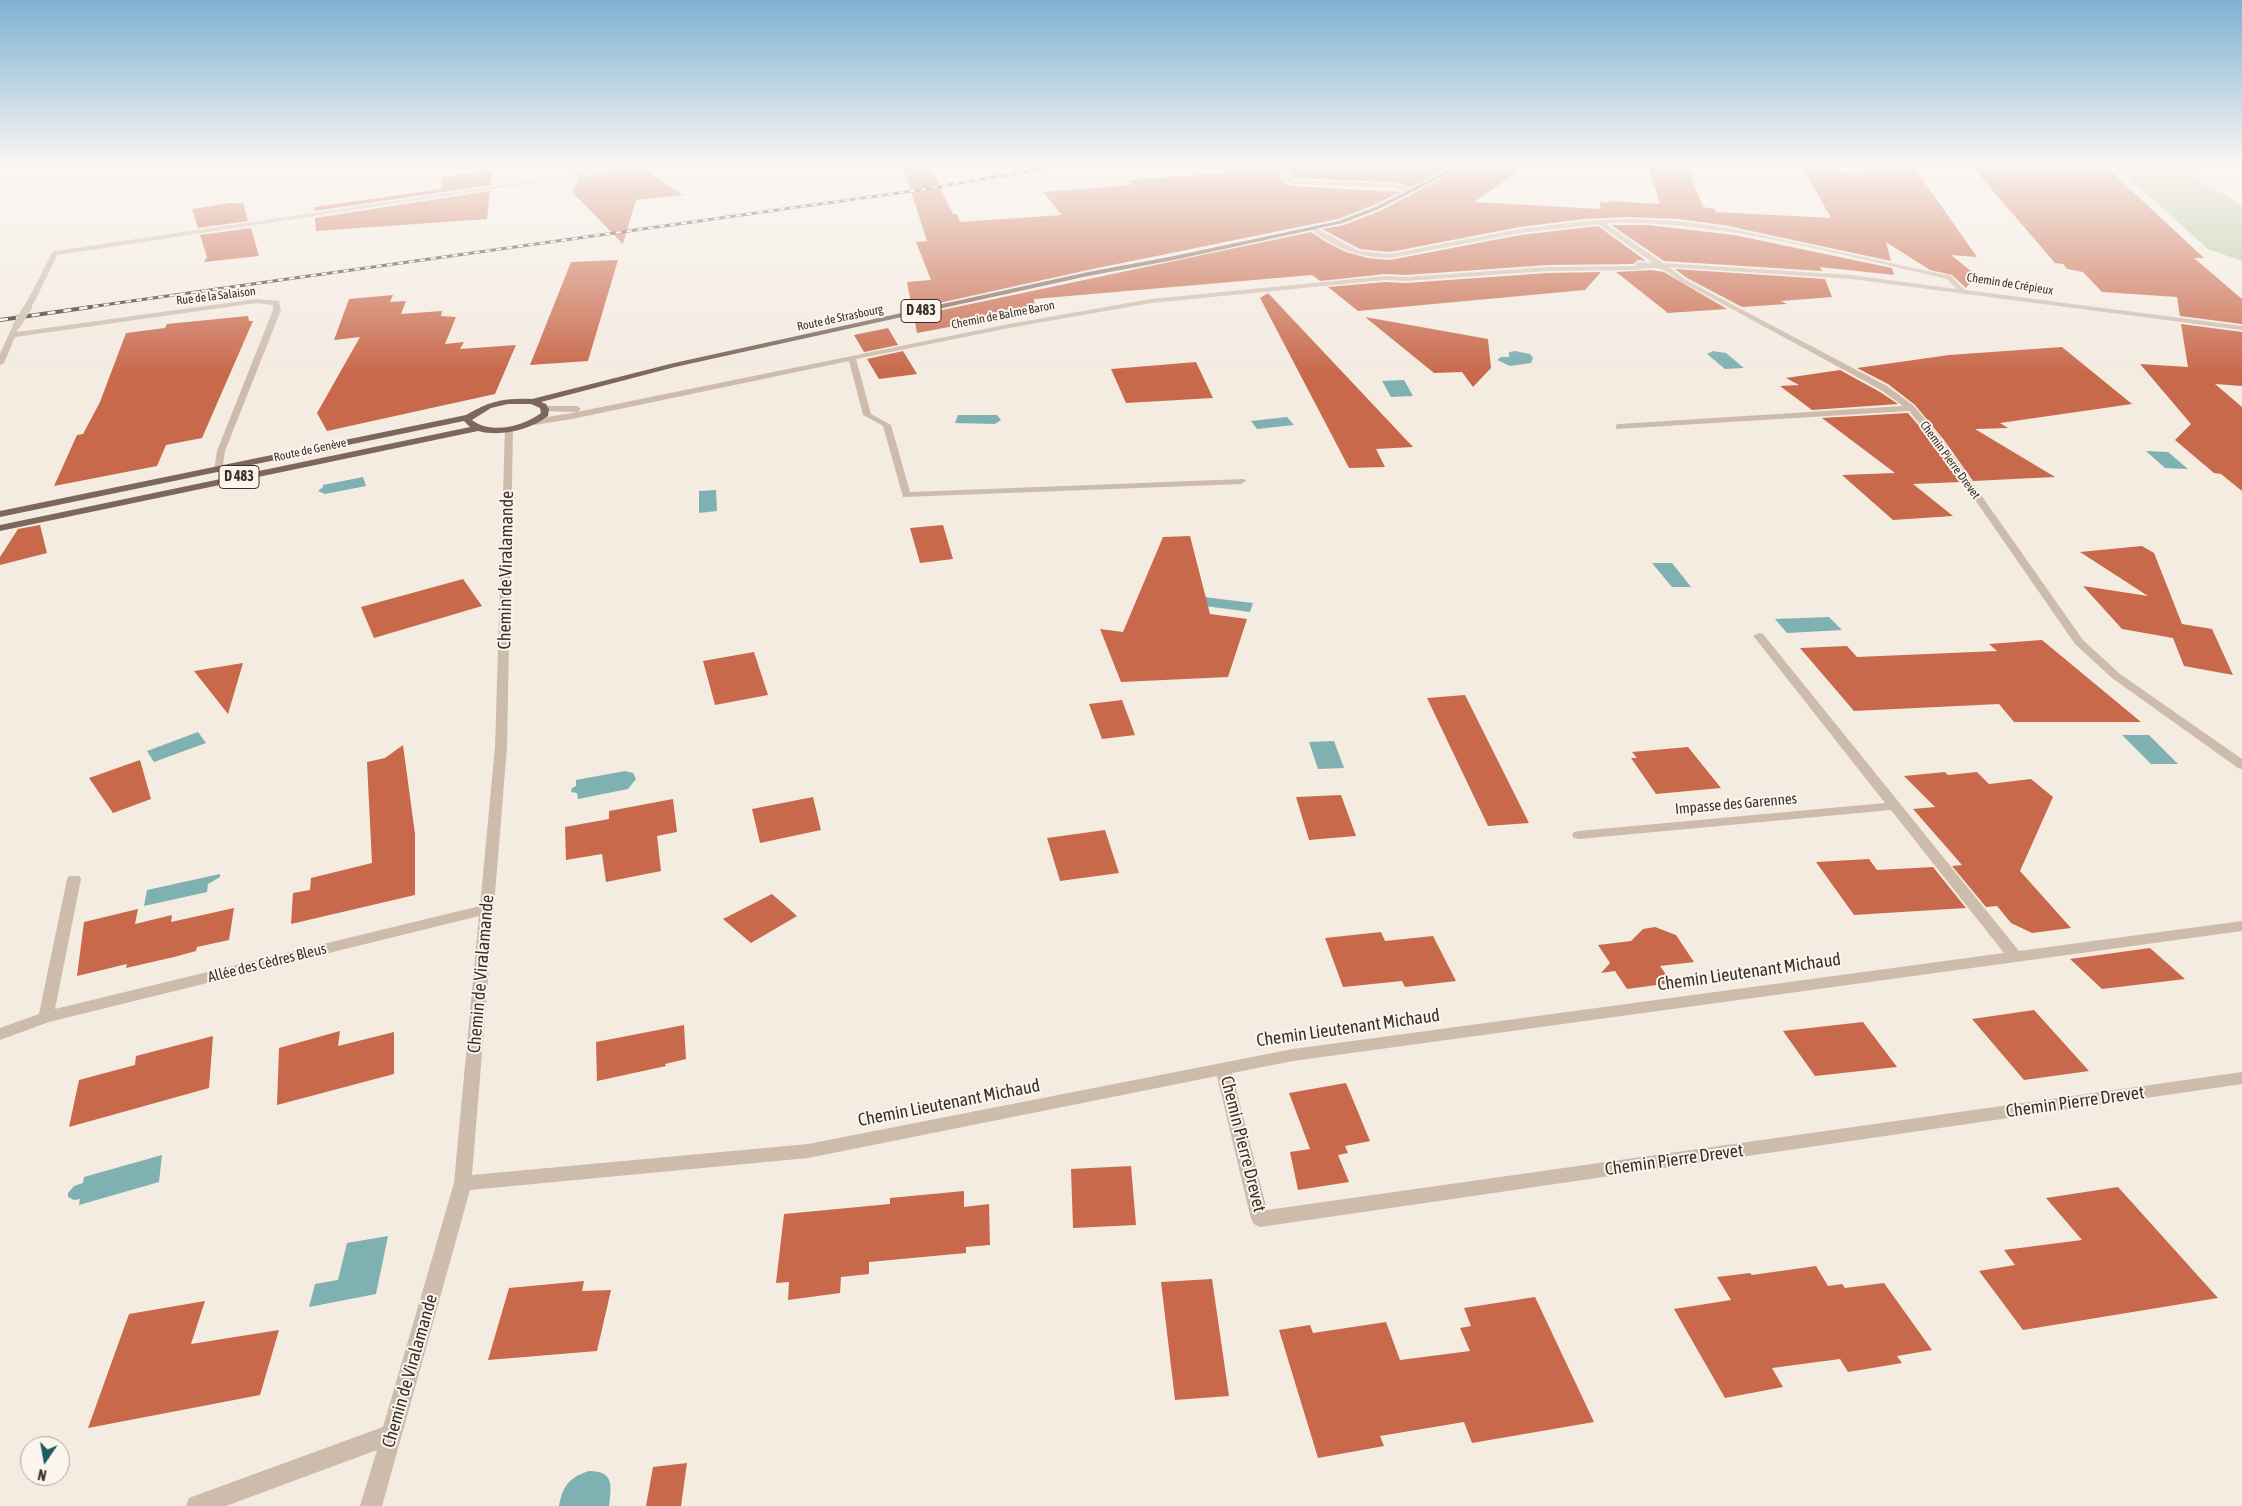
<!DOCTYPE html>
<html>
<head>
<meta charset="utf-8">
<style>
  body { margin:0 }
  #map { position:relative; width:2242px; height:1506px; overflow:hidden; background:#f4ebe1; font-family:"Asap Condensed",sans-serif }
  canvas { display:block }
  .north { position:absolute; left:20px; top:1436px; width:50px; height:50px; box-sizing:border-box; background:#fbf5ee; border:1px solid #aea6a0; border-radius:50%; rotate:192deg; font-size:14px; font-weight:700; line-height:20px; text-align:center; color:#3b302b }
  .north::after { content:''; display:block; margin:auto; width:18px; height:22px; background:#1f5a5e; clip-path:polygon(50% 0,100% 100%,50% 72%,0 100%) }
</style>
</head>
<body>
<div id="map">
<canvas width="2242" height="1506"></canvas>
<div class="north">N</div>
</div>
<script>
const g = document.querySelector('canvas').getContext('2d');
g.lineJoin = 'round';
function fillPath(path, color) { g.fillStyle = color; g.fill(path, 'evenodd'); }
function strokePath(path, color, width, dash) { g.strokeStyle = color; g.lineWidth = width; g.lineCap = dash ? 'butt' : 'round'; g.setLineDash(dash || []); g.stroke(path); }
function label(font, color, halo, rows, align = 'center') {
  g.font = font + ' "Asap Condensed",sans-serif'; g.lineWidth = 4; g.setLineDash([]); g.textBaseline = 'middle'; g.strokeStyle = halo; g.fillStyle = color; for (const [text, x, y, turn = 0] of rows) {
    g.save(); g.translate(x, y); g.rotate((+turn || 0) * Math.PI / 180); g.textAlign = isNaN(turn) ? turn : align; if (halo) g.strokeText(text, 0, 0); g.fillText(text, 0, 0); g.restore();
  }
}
fillPath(new Path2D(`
  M2112,163H2188L2203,185L2228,196L2242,207V261L2208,249Z`), '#b8c4a0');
fillPath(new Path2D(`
  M1515,351L1530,354L1533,358L1531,363L1510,366L1497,360L1501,357H1509V352Z
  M1713,351L1726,353L1744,368L1725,369L1707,354Z
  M1404,380L1413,396L1391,397L1382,381Z
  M958,415H997L1001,420L995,424L955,423Z
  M1287,417L1294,425L1257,429L1251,421Z
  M2146,451L2168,452L2188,469L2165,468Z
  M363,477L366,486L325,494L318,491L323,487V485Z
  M716,490L717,511L699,513V491Z
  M1652,563H1672L1691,587H1672Z
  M1179,594L1253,603L1250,612L1175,602Z
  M1829,617L1842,630L1787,633L1775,619Z
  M198,732L206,743L154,762L147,751Z
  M2122,735H2149L2178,764H2151Z
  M1334,741L1344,768L1318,769L1309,742Z
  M625,771L633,773L636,779L628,789L578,799L577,793L571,792L572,788L576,786V780Z
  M220,874V877L208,884L207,892L144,906L147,890Z
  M162,1155L159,1182L79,1205L80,1199L74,1200L68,1197V1193L74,1186L83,1183L84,1177Z
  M388,1236L376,1294L309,1307L315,1284L338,1280L347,1243Z
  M589,1471C615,1471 611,1487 609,1506H559C563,1486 568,1478 589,1471Z`), '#7fb0b2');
fillPath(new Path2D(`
  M634,163H635L584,171L586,166Z
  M902,163H928L953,214H957L960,222L1062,215L1043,192L1132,185L1127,180L1226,173L1219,163H1279L1281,180L1291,186L1401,192L1374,205L1338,219L1088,270L912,309L907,282L931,280L916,242L927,241Z
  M1289,163H1459L1411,187L1393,182L1292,178Z
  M1471,163H1531L1474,202L1601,209L1599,202L1609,203V201L1660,204L1648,166L1688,168L1703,207L1715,209L1716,212L1831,218L1804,170L1863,173L1864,163H1911L1977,257L1951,255L1976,275L1966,288L1952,275L1930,270L1886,242L1891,261L1723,225L1678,219L1627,217L1584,219L1520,227L1390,252L1360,249L1322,229L1344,225L1380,211Z
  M1969,163H2049L2072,172L2078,167L2064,163H2102L2204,258H2194L2242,299V324L2180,316L2177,297L2102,292L2083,272L2067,269L2063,264L2055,263Z
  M642,168L683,195L636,200L623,244L572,192L580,177Z
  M492,171L491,185L314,211V207L441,189L442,177L457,176V174Z
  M490,191L487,219L316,231L315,218Z
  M231,203H243L248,221L198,228L192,209Z
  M1611,225H1648L1734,235L1892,268L1894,275L1820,267L1822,271L1664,261Z
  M1598,226L1646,261L1638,260L1633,264L1548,265L1406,275L1385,274L1320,281L1312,275L1034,299L1035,311L917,333L914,316L1311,232L1326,242L1346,252L1368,258L1390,260L1520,235Z
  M251,228L259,256L204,262L207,257L200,235Z
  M618,260L588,361L530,365L571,262Z
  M1675,269L1825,279L1832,297L1781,301L1787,304L1742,307L1687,278Z
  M1651,270L1664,272L1727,309L1668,313L1616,272Z
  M1601,272L1585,290L1358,311L1328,287L1385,282L1406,283L1548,273Z
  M1268,293L1413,447L1376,449L1385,467L1349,468L1260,298Z
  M393,295L390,302L406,301L401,314L442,311L441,316L456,317L445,344L464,342L460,349L516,345L495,394L327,431L317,413L360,337L334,340L349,299Z
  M248,316L249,321H253L202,438L166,445L157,466L54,486L77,435L83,434L100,402L126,333L165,328L167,324Z
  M1365,317L1488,339L1491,368L1473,387L1462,372L1434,373Z
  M2181,324L2242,332V386L2215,384L2242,407V491L2221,474L2214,473L2175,440L2191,424L2140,364L2188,367Z
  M888,328L898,345L864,352L854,335Z
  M2062,347L2132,404L2000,423L2008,428L1975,429L2055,477L1973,481L1944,440L1915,405L1888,384L1857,368L1949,355Z
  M903,351L917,374L879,379L867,359Z
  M1196,362L1213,398L1126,403L1111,369Z
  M1840,370L1880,392L1898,404L1812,410L1780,386L1799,385L1786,378Z
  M1908,413L1936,446L1960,482L1913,484L1953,516L1893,520L1842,475L1895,473L1822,418Z
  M40,525L47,553L0,565V557L18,529Z
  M943,525L953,559L920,563L910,528Z
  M1190,536L1210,614L1247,619L1228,677L1121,682L1100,629L1123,632L1163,537Z
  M2142,546L2154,553L2182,624L2212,629L2233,675L2184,666L2173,638L2122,629L2083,586L2148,596L2080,552Z
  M463,579L482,606L374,638L361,607Z
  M2042,640L2141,722H2014L1999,704L1854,711L1800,648L1847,646L1857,657L1997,651L1989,644Z
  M754,652L768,695L715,705L703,661Z
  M243,663L228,714L194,671Z
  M1465,695L1529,823L1488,826L1427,698Z
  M1122,700L1135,735L1102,739L1089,704Z
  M403,745L415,834V895L291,924L293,893L310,890L311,878L372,863L367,762L385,758Z
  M1688,747L1721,788L1656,794L1631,758H1637L1632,752Z
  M140,760L151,799L113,813L89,778Z
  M1945,772L1948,775L1977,772L1989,784L2031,779L2053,797L2020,871L2071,928L2032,933L2011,923L1997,906L1986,907L1952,866L1962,865L1913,809L1935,807L1904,776Z
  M1341,795L1356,836L1309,840L1296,797Z
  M813,797L821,830L760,843L752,809Z
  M673,799L677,832L657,836L661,871L606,882L602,854L566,860L565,827L609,819V811Z
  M1105,830L1119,873L1060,881L1047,838Z
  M1869,859L1877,870L1933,867L1966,908L1854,915L1816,862Z
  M772,894L797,916L751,943L723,919Z
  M234,908L229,940L197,947L196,951L174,957L126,968L127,964L77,976L84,922L138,909L135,924L172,915L171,922Z
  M1655,927L1676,935L1694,962L1660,966L1672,983L1627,989L1615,971L1601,973L1610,963L1598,945L1631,941L1643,929Z
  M1381,932L1385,941L1433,936L1456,981L1405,987L1402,981L1343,987L1325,938Z
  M2150,948L2185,979L2102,989L2070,959Z
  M2034,1010L2089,1071L2024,1080L1972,1019Z
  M1863,1022L1897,1067L1815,1076L1783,1031Z
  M684,1025L686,1059L665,1064L666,1066L597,1081L596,1042Z
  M340,1031L338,1046L394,1032V1074L277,1105L279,1048Z
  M213,1036L209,1088L69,1127L79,1080L135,1065L136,1056Z
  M1346,1083L1370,1141L1345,1146L1348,1153L1338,1155L1349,1182L1298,1190L1290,1152L1310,1149L1289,1093Z
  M1131,1166L1136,1225L1073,1228L1071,1169Z
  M2118,1187L2218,1298L2023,1330L1979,1271L2015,1265L2004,1250L2082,1240L2046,1198Z
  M964,1191V1207L989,1204L990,1245L966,1247V1253L869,1262V1274L841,1277L840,1293L788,1300L789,1282L776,1283L784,1214L890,1204V1198Z
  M1816,1266L1828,1286L1842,1284L1845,1288L1884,1283L1932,1350L1897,1356L1902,1363L1848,1372L1840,1359L1772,1368L1783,1387L1725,1398L1674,1309L1731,1300L1717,1277L1750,1273L1752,1275Z
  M1212,1279L1229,1396L1175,1400L1161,1282Z
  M584,1281L582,1291L611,1290L597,1351L488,1360L509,1288Z
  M1535,1297L1594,1422L1472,1443L1464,1422L1380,1436L1384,1446L1318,1458L1279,1330L1310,1325L1313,1333L1386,1322L1400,1360L1470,1351L1460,1328L1471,1326L1464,1308Z
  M205,1301L191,1344L279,1330L260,1395L88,1428L129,1314Z
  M687,1463L681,1506H646L653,1467Z`), '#c8694b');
fillPath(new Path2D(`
  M651,163H663L57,255L34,303L30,305L26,303L52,253L55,251Z
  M1281,163H1287L1289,179L1292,180L1393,184L1417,190L1414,192L1393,188L1291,184L1283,180Z
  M2051,163H2059L2076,168L2073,170Z
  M1627,219L1678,221L1723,227L1951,276L1965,290L2242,326V330L1851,279L1669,267L1686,280L1887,386L1914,406L1943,441L2083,640L2120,674L2242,759V769L2238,768L2112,678L2075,644L1937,445L1909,411L1616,429V425L1619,424L1903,406L1881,390L1682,282C1660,268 1662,265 1636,270L1548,271L1406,281L1385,280L1151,303L1009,328L856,359L871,414L891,425L910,492L1244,479L1246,481L1241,484L903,497L883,426L863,415L849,361L572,419L534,425L530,422L534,419L572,413L1009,324L1151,299L1385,276L1406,277L1548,267L1636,266L1635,264L1638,262L1653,263L1598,224L1520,233L1390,258C1360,258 1332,247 1309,228L1314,227L1359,251L1390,254L1520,229L1584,221ZM1605,223C1721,220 1835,254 1947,279L1957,289L1851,275L1663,263Z
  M256,299L279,301L281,310L225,451L222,472L214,470L217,451L273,310V305L256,303L15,337L4,363L0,365V354L12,327H18L17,332Z
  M545,406H577L581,409L577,412L542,411V407Z
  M509,426L513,429L507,747L472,1175L808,1144L1293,1049L2004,953L1891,810L1579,839L1574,838L1572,835L1574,832L1579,831L1885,803L1755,638L1753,636L1759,633L1763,634L2019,951L2242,921V931L1293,1061L1232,1073L1267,1210L2242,1072V1084L1260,1227L1254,1224L1251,1219L1217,1076L808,1158L470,1190L382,1506H360L377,1450L226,1506H186L189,1498L197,1495L383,1427L454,1183L479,916L49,1022L0,1040V1028L39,1014L67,879L69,876H79L81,879L55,1009L480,906L495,747L505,429Z`), '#cdbbac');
fillPath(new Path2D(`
  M1462,163H1469L1379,209L1343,223L1174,260L1088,276L675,367L541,402L546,404L549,409L548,416C530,430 501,437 478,431L0,531V525L470,427L464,421L0,517V511L466,415C490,401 504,398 532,399L674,363L1088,272L1174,256L1339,221L1375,207ZM508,404H531L540,408L541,413C524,426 491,435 472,420L491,408Z`), '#7d675c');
const railFar1 = new Path2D(`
  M82,308L926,189L1075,163`);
const rail = new Path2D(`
  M0,320L91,307`);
strokePath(railFar1, '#3b302b', 3);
strokePath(rail, '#3b302b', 4);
strokePath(railFar1, '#fbf5ee', 2, [5.5]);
strokePath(rail, '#fbf5ee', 2.5, [8]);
strokePath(new Path2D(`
  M27,308L30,303`), '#cdbbac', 6);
strokePath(new Path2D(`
  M17,325L28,307`), '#cdbbac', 8);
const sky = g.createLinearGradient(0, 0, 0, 373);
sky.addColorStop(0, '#7eb2d2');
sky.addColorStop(0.44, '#faf6f2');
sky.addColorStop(1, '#faf6f200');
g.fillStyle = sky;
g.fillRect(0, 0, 2242, 373);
label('12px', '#3b302b', '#fbf5ee', [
  ["Chemin de Crépieux",2010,284,9],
  ["Rue de la Salaison",216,296,-7],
  ["Chemin de Balme Baron",1003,315,-11],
  ["Route de Strasbourg",840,318,-12],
  ["Route de Genève",310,450,-12],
  ["Chemin Pierre Drevet",1950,460,54]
]);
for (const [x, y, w] of [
  [921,311,40],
  [239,477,40]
]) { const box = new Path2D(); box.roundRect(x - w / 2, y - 11.5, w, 23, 4); g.fillStyle = '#fbf5ee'; g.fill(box); strokePath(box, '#3b302b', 1); }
label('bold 14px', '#3b302b', null, [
  ["D 483",921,311],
  ["D 483",239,477]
]);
label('15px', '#3b302b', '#fbf5ee', [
  ["Impasse des Garennes",1736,804,-5],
  ["Allée des Cèdres Bleus",267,963,-14]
]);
label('18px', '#3b302b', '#fbf5ee', [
  ["Chemin de Viralamande",506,570,-89],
  ["Chemin Lieutenant Michaud",1749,972,-8],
  ["Chemin de Viralamande",481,974,-85],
  ["Chemin Lieutenant Michaud",1348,1028,-8],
  ["Chemin Pierre Drevet",2075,1102,-8],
  ["Chemin Lieutenant Michaud",949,1103,-11],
  ["Chemin Pierre Drevet",1243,1144,76],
  ["Chemin Pierre Drevet",1674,1160,-8],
  ["Chemin de Viralamande",410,1371,-74]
]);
</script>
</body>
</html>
